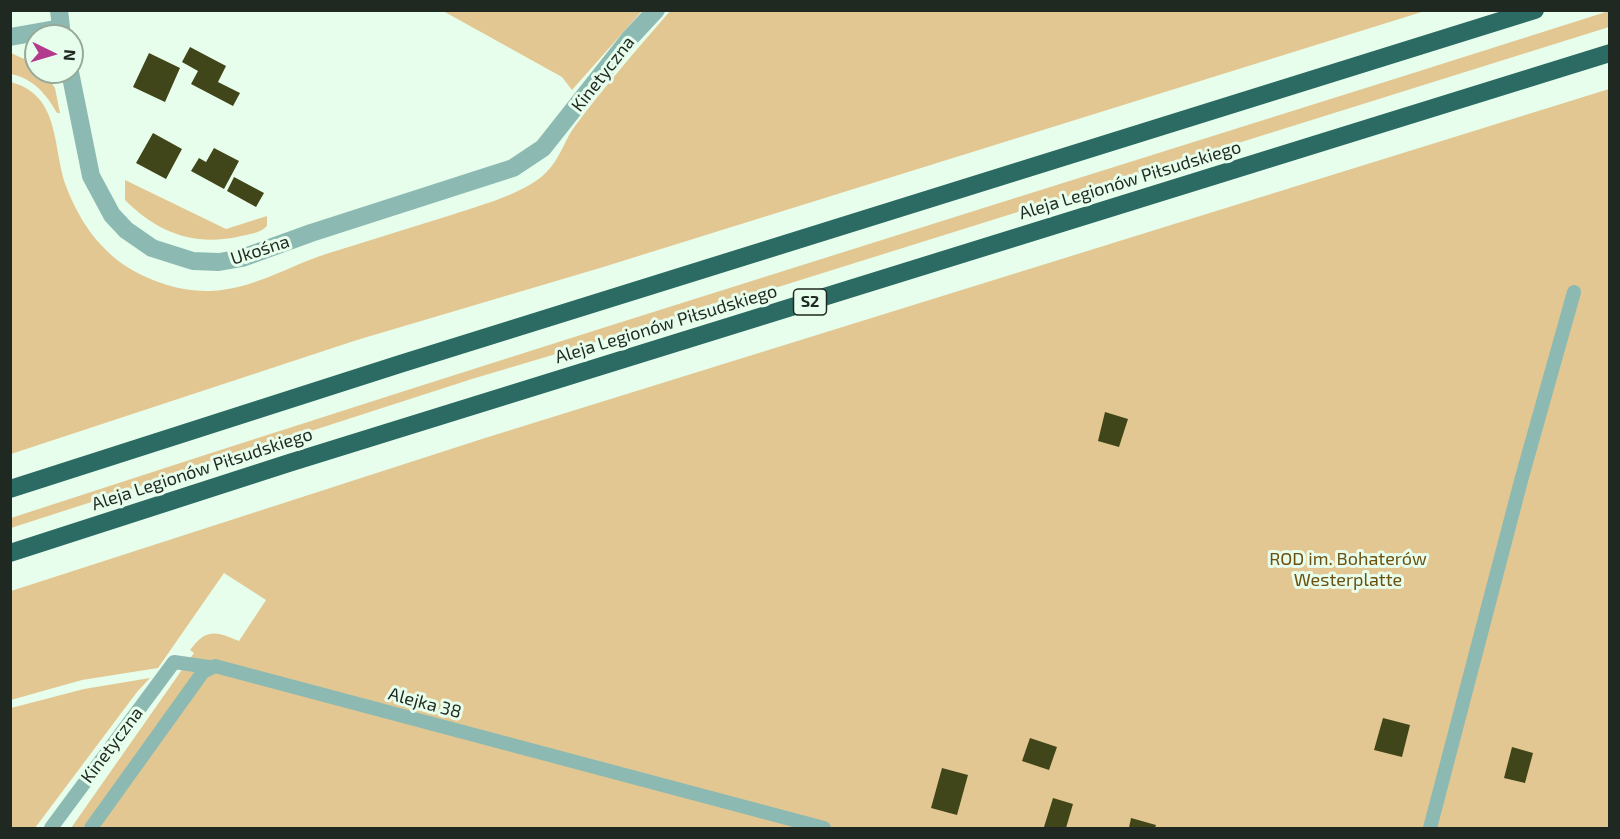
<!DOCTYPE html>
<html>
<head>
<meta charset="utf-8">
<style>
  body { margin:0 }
  #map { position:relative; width:1620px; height:839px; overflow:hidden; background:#e8feec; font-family:"Exo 2",sans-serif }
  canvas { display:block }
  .frame { position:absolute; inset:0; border:12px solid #1f2921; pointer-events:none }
  .north { position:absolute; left:24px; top:24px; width:60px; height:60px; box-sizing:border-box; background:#e8feec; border:2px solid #98a99b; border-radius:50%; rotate:95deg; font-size:16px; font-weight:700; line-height:24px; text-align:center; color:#1f2921 }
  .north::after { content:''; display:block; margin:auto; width:21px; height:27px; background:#b43a8d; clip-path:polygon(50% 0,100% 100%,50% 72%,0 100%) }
</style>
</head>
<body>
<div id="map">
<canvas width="1620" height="839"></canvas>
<div class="frame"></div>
<div class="north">N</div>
</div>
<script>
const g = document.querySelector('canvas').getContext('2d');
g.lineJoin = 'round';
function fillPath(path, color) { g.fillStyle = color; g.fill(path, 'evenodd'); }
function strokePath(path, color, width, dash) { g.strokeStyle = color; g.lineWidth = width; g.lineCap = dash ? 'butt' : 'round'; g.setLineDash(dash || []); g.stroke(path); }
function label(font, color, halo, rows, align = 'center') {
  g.font = font + ' "Exo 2",sans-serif'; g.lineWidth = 6; g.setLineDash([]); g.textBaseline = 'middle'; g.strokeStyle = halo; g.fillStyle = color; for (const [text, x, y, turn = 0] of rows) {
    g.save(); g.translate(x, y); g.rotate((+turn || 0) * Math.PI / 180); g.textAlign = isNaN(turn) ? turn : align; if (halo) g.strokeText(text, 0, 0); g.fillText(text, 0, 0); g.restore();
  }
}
fillPath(new Path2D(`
  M671,10L1425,11L600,268L357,340L11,454V82C61,96 52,146 66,186C75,210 88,233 107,251C132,276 175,292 210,291C254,289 286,267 326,254C367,241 407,229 448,216C478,206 514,197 540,178C560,162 562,144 575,126C605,86 638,48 671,10Z
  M443,11H642L572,90L562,77Z
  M1609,11V27L727,303L472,379L11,528V518C542,344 1077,180 1609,11Z
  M11,53L35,64L36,72H44L55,88L60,113H57C46,94 34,79 11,74Z
  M1609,89V828H71L186,664L194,653L190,650C206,628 216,631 239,641L266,600L224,573L158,668L82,680L11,700V591L485,438Z
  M125,180L226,229L267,216V226C259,234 248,234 237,237C192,246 157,232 125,200Z
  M150,678L137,692L35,828H11V708L84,689Z`), '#e3c792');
fillPath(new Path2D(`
  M190,47L226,66L218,82L240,93L233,106L191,84L198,71L182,62Z
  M149,53L180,68L165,102L133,87Z
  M153,133L182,149L166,179L136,163Z
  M214,148L239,161L224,189L191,171L199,158L206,162Z
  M234,177L264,193L256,207L227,191Z
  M1105,412L1128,419L1119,447L1098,441Z
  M1383,718L1410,725L1402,757L1374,750Z
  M1030,738L1057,747L1049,770L1022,761Z
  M1512,747L1533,753L1525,783L1504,778Z
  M942,768L968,775L957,815L931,808Z
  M1053,798L1073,804L1066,828L1044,827Z
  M1131,818L1156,825L1155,828H1129Z`), '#404619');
strokePath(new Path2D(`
  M51,828L174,662L209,667
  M91,828L203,672L215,666L824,828
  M1430,828L1522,477L1574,292`), '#8cbab3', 14);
strokePath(new Path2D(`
  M59,10L62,36
  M10,37L61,28
  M70,72L91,176L112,215L126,230L152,248L193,261L219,262L242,258L311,233L513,168L543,148L630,38L656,10`), '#8cbab3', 18);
strokePath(new Path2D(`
  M10,489L400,364L1535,10
  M10,553L289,463L1610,53`), '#2b6b63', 18);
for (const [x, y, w] of [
  [810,302,33]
]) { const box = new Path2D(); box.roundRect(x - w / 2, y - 13, w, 26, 4.5); g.fillStyle = '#e8feec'; g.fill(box); strokePath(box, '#1f2921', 1.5); }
label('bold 16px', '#1f2921', null, [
  ["S2",810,302]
]);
label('18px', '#1f2921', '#e8feec', [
  ["Kinetyczna",603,74,-52],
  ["Aleja Legionów Piłsudskiego",1130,180,-17],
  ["Ukośna",260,250,-18],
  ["Aleja Legionów Piłsudskiego",666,324,-17],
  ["Aleja Legionów Piłsudskiego",202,469,-18],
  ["Alejka 38",425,703,15],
  ["Kinetyczna",112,745,-53]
]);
label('18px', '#6c5010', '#e8feec', [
  ["ROD im. Bohaterów",1348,559],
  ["Westerplatte",1348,580]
]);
</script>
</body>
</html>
